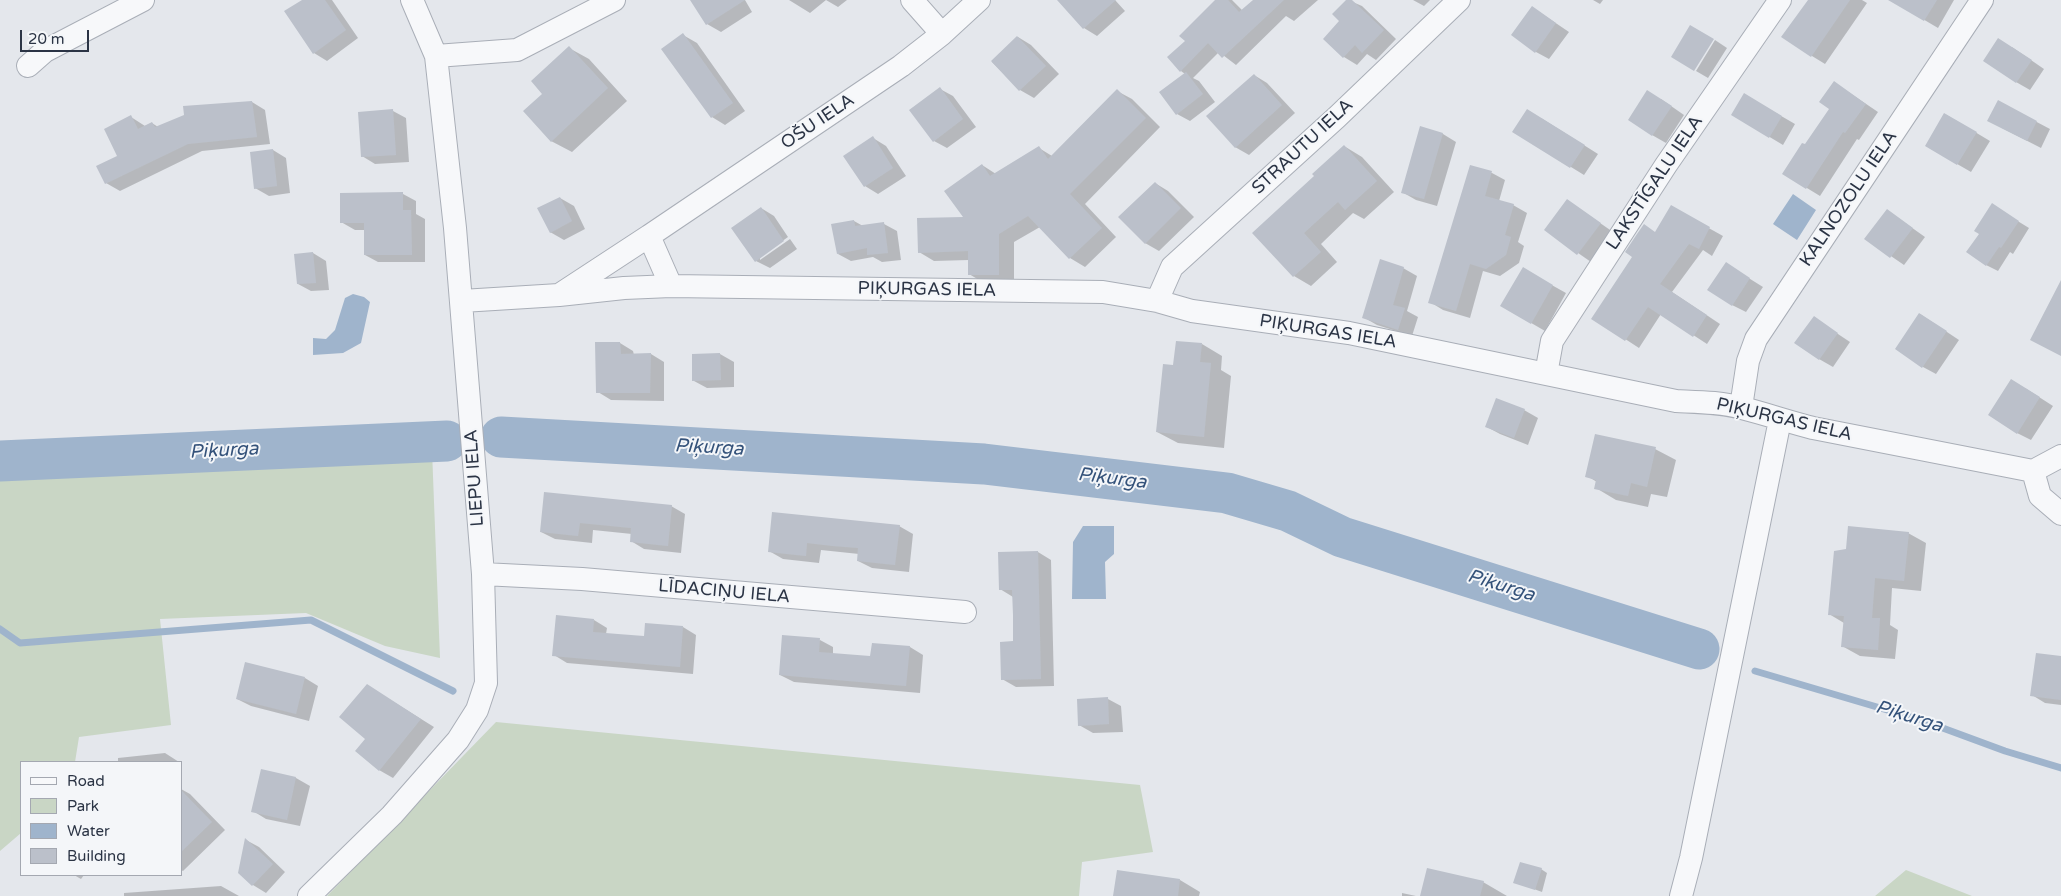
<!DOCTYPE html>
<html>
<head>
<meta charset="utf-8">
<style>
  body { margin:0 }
  #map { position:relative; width:2061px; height:896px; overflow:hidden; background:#e4e7ec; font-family:"Varela Round",sans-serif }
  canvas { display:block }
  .legend { position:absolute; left:20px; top:761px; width:162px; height:115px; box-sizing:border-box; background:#f4f6f9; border:1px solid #a4a8b1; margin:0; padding:6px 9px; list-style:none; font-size:15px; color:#2b3445 }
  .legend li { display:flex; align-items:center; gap:10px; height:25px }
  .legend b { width:25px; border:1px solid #a4a8b1 }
  .scale { position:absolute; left:20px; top:30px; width:69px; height:22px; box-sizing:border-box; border:2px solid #2b3445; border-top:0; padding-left:6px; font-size:15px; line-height:18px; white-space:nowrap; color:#2b3445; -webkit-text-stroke:4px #f4f6f9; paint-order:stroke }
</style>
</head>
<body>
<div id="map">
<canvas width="2061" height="896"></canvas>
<ul class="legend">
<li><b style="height:6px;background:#f7f8fa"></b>Road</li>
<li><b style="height:14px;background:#c9d6c5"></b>Park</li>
<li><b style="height:14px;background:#9fb4cc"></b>Water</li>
<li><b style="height:14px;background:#bbc0ca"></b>Building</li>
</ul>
<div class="scale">20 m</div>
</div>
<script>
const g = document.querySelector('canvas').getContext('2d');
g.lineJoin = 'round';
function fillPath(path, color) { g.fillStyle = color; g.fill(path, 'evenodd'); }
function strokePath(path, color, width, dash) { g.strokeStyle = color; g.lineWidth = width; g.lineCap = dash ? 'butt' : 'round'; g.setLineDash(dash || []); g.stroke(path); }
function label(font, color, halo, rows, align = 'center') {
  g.font = font + ' "Varela Round",sans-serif'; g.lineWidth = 4; g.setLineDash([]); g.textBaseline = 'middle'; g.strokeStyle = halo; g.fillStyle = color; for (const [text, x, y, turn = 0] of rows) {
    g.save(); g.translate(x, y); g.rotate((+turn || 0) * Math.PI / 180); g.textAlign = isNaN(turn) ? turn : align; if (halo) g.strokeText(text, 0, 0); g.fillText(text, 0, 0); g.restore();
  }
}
fillPath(new Path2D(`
  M431,424L440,658L385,646L306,613L160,619L171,725L79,737L75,762H21V833L0,851V449Z
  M496,722L1140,785L1153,852L1082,862L1079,896H327Z
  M1906,870L1972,896H1875Z`), '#c9d6c5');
fillPath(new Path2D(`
  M1793,194L1816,210L1797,240L1773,224Z
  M353,294L364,297L370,302L361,343L343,353L313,355V338L326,339L335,330L345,298Z
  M1083,526H1114V554L1105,562L1106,599H1072L1073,542Z`), '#9fb4cc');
fillPath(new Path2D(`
  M304,0H332L358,38L327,61L314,53Z
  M692,0H745L752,12L721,32L707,24Z
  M789,0H826L810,13Z
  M826,0H847L838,7Z
  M1063,0H1115L1125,11L1097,36L1084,28L1061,2Z
  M1217,0H1232L1243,11L1255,0H1318L1294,21L1286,16L1236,65L1219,52L1193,78L1199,81L1215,102L1190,121L1177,114L1185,74L1181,71L1187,41Z
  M1348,0L1362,6L1396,39L1376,60L1367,54L1357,65L1344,57L1341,21Z
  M1413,0H1430L1424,6Z
  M1593,0H1603L1600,4Z
  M1809,0H1862L1867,3L1825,64L1812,56Z
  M1902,0H1954L1938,28L1899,5Z
  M1532,7L1569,32L1549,59L1536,52Z
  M683,35L697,43L745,111L725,125L712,117Z
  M1018,37L1031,45L1059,74L1034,98L1020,90L992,62Z
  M1715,40L1727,48L1708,78L1696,71Z
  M2012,47L2044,69L2030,90L2016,82Z
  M569,48L589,59L627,101L572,152L551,141L544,94Z
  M1254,75L1267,83L1295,113L1249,155L1235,147Z
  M940,89L953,96L976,127L947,148L934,141Z
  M1117,91L1132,99L1160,127L1085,204L1116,237L1085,267L1070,258L1040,227L1014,242V283H984L969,274V260L934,261L919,252L966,218L982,165L996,174L1039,148L1052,156Z
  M1847,91L1878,112L1859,140L1857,139L1820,196L1784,174Z
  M1745,95L1795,124L1783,145L1733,115Z
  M1661,99L1684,115L1666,143L1652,135Z
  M252,102L265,110L270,144L202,151L120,191L106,183L119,156L131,117L145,126L152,123L158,127Z
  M1999,102L2050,129L2041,148L2002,128Z
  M393,111L406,118L409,162L375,164L362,156Z
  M1945,114L1990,141L1971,172L1926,146Z
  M1541,118L1598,154L1584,175L1514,132Z
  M1421,127L1443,134L1456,142L1437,206L1416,200L1402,192Z
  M873,138L886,146L906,176L878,194L865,186L845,156Z
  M1344,146L1362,157L1394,192L1364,219L1353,213L1321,244L1337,262L1311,286L1294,276L1316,176Z
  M273,150L286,158L290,193L269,196L255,188Z
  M1471,166L1492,173L1505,180L1499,201L1513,205L1527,213L1518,242L1524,246L1519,263L1500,276L1483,271L1470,318L1443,310L1430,302Z
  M1155,183L1168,191L1194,217L1159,251L1145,243Z
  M403,194L416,201V214L425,219V262H378L365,255V230H355L341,222Z
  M560,198L574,206L585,229L564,240L550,232Z
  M1567,200L1613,232L1591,262L1545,230Z
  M1671,207L1723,236L1712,256L1703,250L1672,292L1720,324L1707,344L1661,314L1639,348L1593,318L1656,233Z
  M761,208L774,216L788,237L760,257V260L790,239L797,249L770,268L756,261Z
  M1887,210L1925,237L1904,265L1866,239Z
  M2003,212L2029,228L2013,254L2010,252L1998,271L1986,265Z
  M854,221L863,226L884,224L897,231L901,260L882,262L873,257L851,261L838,254Z
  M313,253L326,261L329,290L311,291L298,284Z
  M1403,268L1417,276L1407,311L1418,317L1412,336L1377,325L1363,317Z
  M1523,269L1566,293L1545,331L1502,306Z
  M1739,272L1763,287L1746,312L1732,305Z
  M1920,314L1959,340L1936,374L1923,367Z
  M1814,318L1850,342L1833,367L1819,359Z
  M620,343L633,351L634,355L651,354L664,362V401L611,400L598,392Z
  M1202,344L1222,356L1221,370L1231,376L1224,448L1178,443L1157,432L1174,367Z
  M720,354L734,362V387L707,388L694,381L693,355Z
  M2025,388L2053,406L2031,440L2017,433Z
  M1524,410L1538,418L1528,445L1500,434L1487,427Z
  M1655,449L1676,460L1667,497L1651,494L1648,507L1616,500L1596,488L1597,482L1587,476Z
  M546,493L671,506L685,514L681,553L644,549L631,541L632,534L593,530L592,543L555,539L541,532Z
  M773,513L899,526L913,534L909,572L872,568L858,561L859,554L821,550L819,563L783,559L769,551Z
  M1908,533L1926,543L1921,591L1892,588L1890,625L1898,630L1895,659L1860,656L1842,646L1844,623L1829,614Z
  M1038,552L1051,560L1054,686L1016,687L1002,679L1014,643L1013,597L1000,589Z
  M594,620L607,628L606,634L645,637L683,627L696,635L693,674L567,663L554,655Z
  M820,640L833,647V654L872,657L910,647L923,655L920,693L794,682L780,675Z
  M2061,657V705L2045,703L2032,695Z
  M305,678L318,686L309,721L251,706L237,699Z
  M381,694L434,727L393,778L379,770Z
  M1108,699L1121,706L1123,732L1093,733L1079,725Z
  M165,753L179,762H118V758Z
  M262,770L296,778L310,786L300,826L266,819L253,811Z
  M181,789L190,794L225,830L183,871L181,870Z
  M246,840L259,847L285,872L266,893L253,885Z
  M1541,869L1547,873L1542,892L1515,882Z
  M74,875H84L81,879Z
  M1180,880L1200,892L1199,896H1114Z
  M1483,882L1507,896H1422Z
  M221,886L239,896H124V893Z
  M1402,893L1416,896H1402Z`), '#0003');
strokePath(new Path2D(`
  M0,629L20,643L311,620L453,691
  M1755,671L1921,720L2005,751L2061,768`), '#9fb4cc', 7);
strokePath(new Path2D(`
  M501,437L984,464L1227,493L1288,511L1342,537L1699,649
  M0,461L447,441`), '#9fb4cc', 41);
fillPath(new Path2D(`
  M302,0H325L346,30L313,54L284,11Z
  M690,0H745L706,25Z
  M1057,0H1116L1083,29Z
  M1215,0H1228L1239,12L1253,0H1284L1222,58L1208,43L1180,72L1167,57L1185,41L1179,36Z
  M1346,0H1352L1384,30L1362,53L1355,45L1343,58L1323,39L1339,21L1332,14Z
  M1808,0H1850L1811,57L1781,37Z
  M1888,0H1937L1924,21Z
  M1532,6L1556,23L1535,53L1511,35Z
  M1690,25L1714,39L1694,71L1671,57Z
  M683,33L733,103L711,118L661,49Z
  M1017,36L1046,66L1019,91L991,61Z
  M1998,38L2032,60L2016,83L1983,61Z
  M569,46L608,88L551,142L523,111L542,94L531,81Z
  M1186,72L1203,94L1176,115L1159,92Z
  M1254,74L1282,105L1235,148L1206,116Z
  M1834,81L1866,104L1845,133L1843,132L1806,189L1782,174L1802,143L1805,144L1829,109L1819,102Z
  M940,87L963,119L933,142L909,110Z
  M1117,89L1146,118L1070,194L1102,228L1069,259L1028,216L999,234V275H968V251L918,253L917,218L963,217L944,191L982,164L990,176L1039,146L1048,159Z
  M1647,90L1672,106L1652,136L1628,120Z
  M1744,93L1782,116L1769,138L1731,115Z
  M1998,100L2037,121L2027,141L1987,121Z
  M252,101L257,137L188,144L105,184L96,166L117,156L104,129L131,115L138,129L152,122L155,127L184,115L183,106Z
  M393,109L396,155L361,157L358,112Z
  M1527,109L1585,145L1570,168L1512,132Z
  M1944,113L1977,132L1957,165L1925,146Z
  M1420,126L1443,133L1424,199L1401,193Z
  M873,136L893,168L864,187L843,156Z
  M1344,145L1377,181L1345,210L1338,202L1304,233L1321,252L1293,277L1252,233L1314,176L1312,174Z
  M273,149L277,186L254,189L250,152Z
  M1470,165L1492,171L1485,196L1514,204L1505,235L1511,237L1506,255L1486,269L1470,264L1456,311L1428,303Z
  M1155,182L1181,208L1145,244L1118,217Z
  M403,192V210H411L412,255H364V223H340V193Z
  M560,197L572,221L550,233L537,208Z
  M1567,199L1601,223L1577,255L1544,230Z
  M1992,203L2019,221L2001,248L1999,247L1986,266L1966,252L1979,234L1974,231Z
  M1671,205L1710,227L1699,249L1689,244L1660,284L1707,315L1693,337L1648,307L1625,341L1591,319L1632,257L1625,252L1637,234L1644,224L1655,232Z
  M761,207L784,241L755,262L731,228Z
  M1887,209L1913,228L1890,258L1864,239Z
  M854,220L855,226L884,222L888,253L867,255V248L837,254L831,224Z
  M313,252L316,283L297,284L294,254Z
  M1380,259L1404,267L1393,305L1405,308L1398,330L1362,318Z
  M1726,262L1750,278L1732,306L1707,290Z
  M1523,267L1553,285L1531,324L1500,306Z
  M2061,280V356L2030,340Z
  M1919,313L1947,331L1922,368L1895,349Z
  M1814,316L1838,333L1819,360L1794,343Z
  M1176,341L1202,343L1200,362L1211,363L1204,437L1156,432L1163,364L1173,365Z
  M595,342H620L621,354L651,353L650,393H596Z
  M720,353L721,380L692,381V354Z
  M2011,379L2040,397L2017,434L1988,415Z
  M1496,398L1525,409L1514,438L1485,427Z
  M1595,434L1656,447L1647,487L1631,483L1628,496L1594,489L1596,480L1585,477Z
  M544,492L672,505L668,546L630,542L631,528L580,523L578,536L540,532Z
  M772,512L900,525L895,565L857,561L858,548L833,546L807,543L806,556L768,552Z
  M1848,526L1909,532L1904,581L1875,578L1872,618H1880L1878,650L1841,647L1844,616L1828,615L1834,551L1846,549Z
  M1038,551L1041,679L1001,680L1000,642L1013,641V615L1012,590H999L998,552Z
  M556,615L594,619L593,632L618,634L644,636L645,623L683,626L680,667L552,656Z
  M782,635L820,638L819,652L870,656L872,643L910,646L906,686L779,675Z
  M2036,653L2061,656V700L2030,696Z
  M245,662L305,677L296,714L236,699Z
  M367,684L421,719L379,771L355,751L365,739L339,717Z
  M1108,697L1109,724L1078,726L1077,699Z
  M261,769L296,777L287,820L251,812Z
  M181,790L212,822L181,852Z
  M245,838L273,864L252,886L238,873Z
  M1520,862L1542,868L1535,890L1513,883Z
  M1427,868L1484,881L1480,896H1420Z
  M1117,870L1180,879L1178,896H1113Z`), '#bbc0ca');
const street = new Path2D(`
  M912,0L942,34
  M436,56L517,50L614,0
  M28,66L45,51L143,0
  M671,286L649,236L901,66L942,34L979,0
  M559,295L624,288L671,286L1103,292L1157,301L1192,311L1349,333L1676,401C1698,402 1721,402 1742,408C1766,414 1789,422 1813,428L2033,471
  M462,301L559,295L649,236
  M1157,301L1172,267L1337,117L1459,0
  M1546,374L1552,341L1666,165L1780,0
  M1741,407L1748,361L1756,339L1982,0
  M2033,471L2040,496L2061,514
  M2033,471L2061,456
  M483,574L582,579L965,612
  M309,896L392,815L458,740L477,710L486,683L483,574L455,228L436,56L412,0
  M1681,896L1691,858L1780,420`);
strokePath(street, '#a9aeb7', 24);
strokePath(street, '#f7f8fa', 22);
label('18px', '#2b3445', '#f4f6f9', [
  ["OŠU IELA",818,122,-34],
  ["STRAUTU IELA",1303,147,-43],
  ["LAKSTĪGALU IELA",1655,183,-56],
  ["KALNOZOLU IELA",1849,199,-56],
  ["PIĶURGAS IELA",927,290,1],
  ["PIĶURGAS IELA",1328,332,9],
  ["PIĶURGAS IELA",1784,420,13],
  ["LIEPU IELA",475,478,-94],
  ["LĪDACIŅU IELA",724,592,5]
]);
label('italic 19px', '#34527a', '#f4f6f9', [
  ["Piķurga",709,448,3],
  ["Piķurga",224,451,-3],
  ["Piķurga",1112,479,7],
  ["Piķurga",1501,586,17],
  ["Piķurga",1909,717,17]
]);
</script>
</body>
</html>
